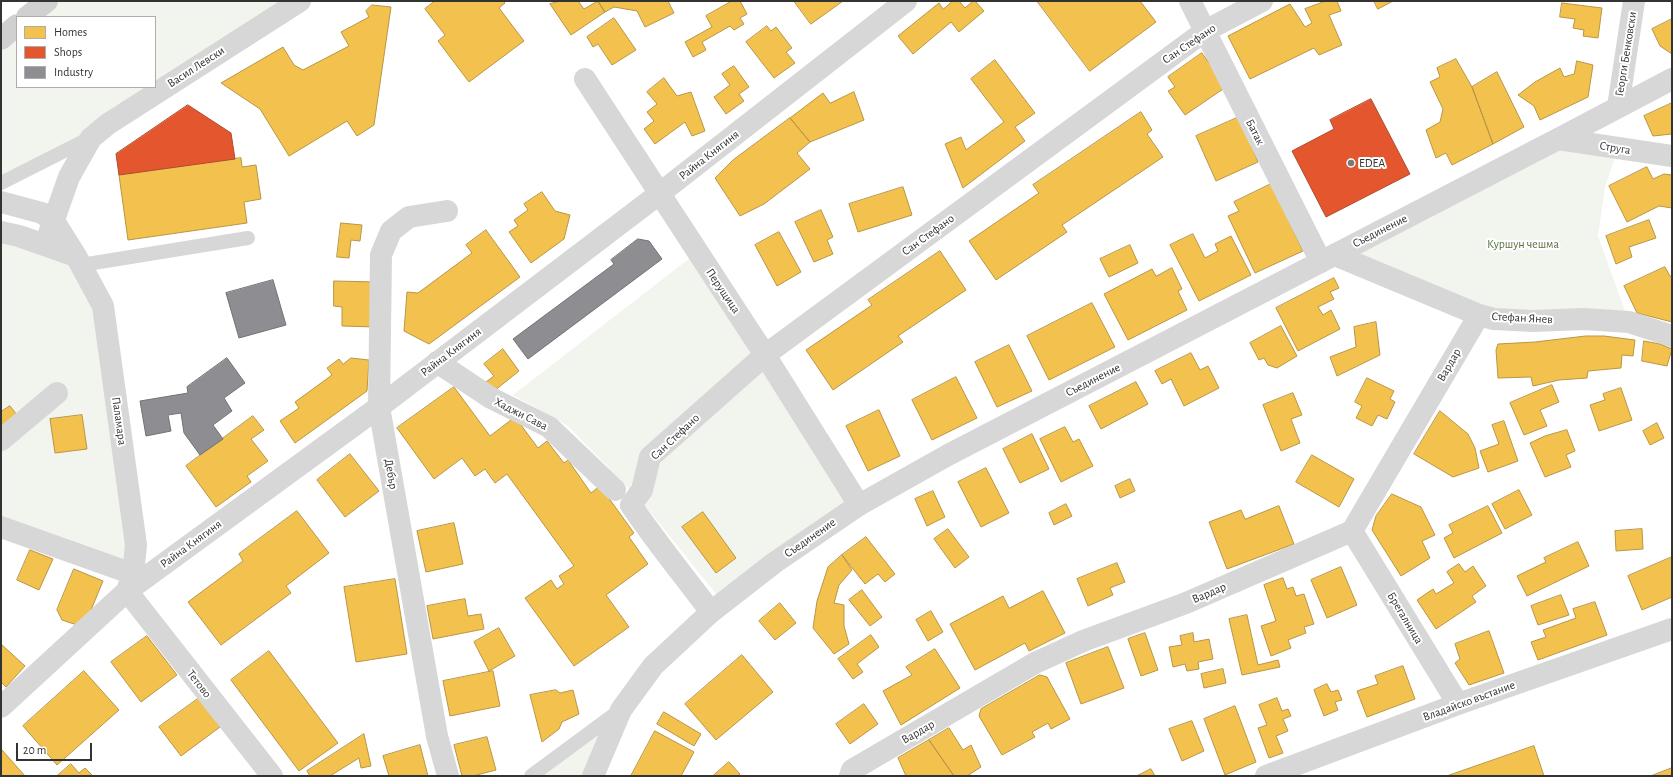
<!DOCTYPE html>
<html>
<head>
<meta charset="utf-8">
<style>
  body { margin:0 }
  #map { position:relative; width:1673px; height:777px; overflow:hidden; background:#fff; font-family:"Alegreya Sans",sans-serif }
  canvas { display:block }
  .frame { position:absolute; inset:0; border:2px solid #333; pointer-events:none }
  .legend { position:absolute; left:16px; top:16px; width:140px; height:72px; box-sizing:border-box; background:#fff; border:1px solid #adadad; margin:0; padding:5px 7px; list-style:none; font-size:12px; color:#333 }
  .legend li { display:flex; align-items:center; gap:8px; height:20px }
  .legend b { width:20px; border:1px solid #adadad }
  .scale { position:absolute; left:16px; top:743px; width:76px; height:18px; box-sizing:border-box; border:2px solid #333; border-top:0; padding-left:5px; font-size:12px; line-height:14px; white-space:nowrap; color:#333; -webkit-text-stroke:3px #fff; paint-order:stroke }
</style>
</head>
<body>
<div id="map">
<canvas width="1673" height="777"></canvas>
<div class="frame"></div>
<ul class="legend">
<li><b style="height:11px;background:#f2c14e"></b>Homes</li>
<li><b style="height:11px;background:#e4572e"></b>Shops</li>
<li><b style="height:11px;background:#8d8d92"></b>Industry</li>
</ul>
<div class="scale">20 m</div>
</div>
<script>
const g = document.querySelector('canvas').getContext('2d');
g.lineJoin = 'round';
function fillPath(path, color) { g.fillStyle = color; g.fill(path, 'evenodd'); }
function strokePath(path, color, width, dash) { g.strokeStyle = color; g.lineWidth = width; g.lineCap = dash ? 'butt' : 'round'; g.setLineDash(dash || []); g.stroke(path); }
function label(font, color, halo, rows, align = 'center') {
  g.font = font + ' "Alegreya Sans",sans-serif'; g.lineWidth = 4; g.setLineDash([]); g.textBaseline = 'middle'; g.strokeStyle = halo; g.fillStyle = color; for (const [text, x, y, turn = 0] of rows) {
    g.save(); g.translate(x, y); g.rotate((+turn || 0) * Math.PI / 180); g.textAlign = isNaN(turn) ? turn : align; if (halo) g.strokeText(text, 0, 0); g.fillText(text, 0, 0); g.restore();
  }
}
fillPath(new Path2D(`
  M47,1H300L108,124L1,183V39L17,25V87H155V17H27Z
  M1558,139L1618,149L1605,187L1598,236L1629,322L1494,319L1335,255Z
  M1,232L76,256L103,306L133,574L1,527Z
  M690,258L847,503L721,600L643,503L568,426L513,395Z
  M621,710L593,776H531Z`), '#f1f5ed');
const homes = new Path2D(`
  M435,1H503L505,3L499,8L524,41L469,82L438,41L445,35L425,9Z
  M561,1H578L584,9L598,1L605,12L571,35L550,4Z
  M598,1H668L674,13L645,27L637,11L614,7L605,12Z
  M732,1H740L747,14L740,18L744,24L734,30L730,26L702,42L706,50L693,57L685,42L712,27L706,16Z
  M794,1H843L811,24Z
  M953,1H959L965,8L973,1H975L984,11L959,32L951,22L913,54L898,36L939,3L943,9Z
  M1037,1H1140L1156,22L1090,71Z
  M1326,1H1337L1341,11L1329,15L1342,45L1319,55L1314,48L1250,79L1228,36L1290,4L1305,27L1312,23L1305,9Z
  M1374,1H1393L1378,9Z
  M1562,3L1602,8L1598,38L1583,36L1584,30L1573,28L1575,19L1560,17Z
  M372,5L391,7L374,125L357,136L347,121L289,156L260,109L221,83L283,47L294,65L303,70L349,46L341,32L369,17L366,11Z
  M614,18L636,50L612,65L598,44L593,47L587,37Z
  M1672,19V54L1660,46L1652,29Z
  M767,26L771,31L776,27L792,48L786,52L795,63L774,78L746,42Z
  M1202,53L1226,87L1185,115L1168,91L1175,87L1168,77Z
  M1456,59L1472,87L1493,144L1452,165L1446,153L1436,158L1426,130L1440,122L1443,109L1430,82L1440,77L1437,68Z
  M995,60L1035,113L1015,127L1025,141L963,188L945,144L961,137L966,150L1004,122L971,79Z
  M1577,61L1593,65L1588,97L1540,120L1534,106L1518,95L1535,82L1560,68L1564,77L1574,74Z
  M734,66L749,87L739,94L744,101L726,114L714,97L730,85L722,74Z
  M1497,72L1524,127L1493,144L1472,87Z
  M664,78L677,96L691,92L705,131L692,136L685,122L655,144L644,129L654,121L647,112L657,104L647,92Z
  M854,92L864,120L810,142L790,118L823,93L830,103Z
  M1672,103V134L1653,136L1644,116Z
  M1141,112L1152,130L1147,134L1163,157L1062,225L1067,232L996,280L969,241L1039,193L1033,185Z
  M1239,117L1258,162L1216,181L1196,136Z
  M790,118L810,142L797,153L810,169L764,204L740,216L715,178L733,160Z
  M241,158L242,167L256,165L261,199L244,202L247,223L128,240L119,175Z
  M1647,167L1653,179L1664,174L1672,175V208L1659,206L1627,222L1609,186Z
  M1271,184L1303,251L1255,273L1228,216L1239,211L1234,202Z
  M903,187L912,215L858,232L849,204Z
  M542,192L555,211L570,215L564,239L531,263L509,232L518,226L514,220L528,210L524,204Z
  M821,210L833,237L827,240L833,254L814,262L795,222Z
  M1649,220L1656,238L1629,247L1632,257L1616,264L1606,236Z
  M341,223L362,225L360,241L351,240L349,258L337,257Z
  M486,230L520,277L429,344L404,331L407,292L418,293L472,253L466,245Z
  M779,232L801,272L777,286L755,245Z
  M1193,234L1205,258L1218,251L1215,244L1231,236L1251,275L1199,301L1170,245Z
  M1130,245L1138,263L1109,277L1100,259Z
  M940,251L966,290L898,336L903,342L833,390L806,350L872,305L868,300Z
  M1665,267L1670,276L1672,277V322L1637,313L1624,286Z
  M1172,268L1182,289L1178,291L1187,310L1128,340L1104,294L1152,269L1156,276Z
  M1334,278L1339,288L1330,292L1334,299L1318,307L1323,315L1331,310L1340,329L1298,351L1276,308Z
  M334,281L377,282L375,327L342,326V307L334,306Z
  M1092,303L1115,347L1049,380L1027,336Z
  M1376,322L1380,355L1337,376L1330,357L1356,347L1354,327Z
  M1281,326L1297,356L1277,368L1268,365L1264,358L1259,360L1250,343Z
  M1586,336H1604L1635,340L1633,356L1622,355L1621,368L1588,371L1587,378L1559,380L1533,386L1531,377L1498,378L1496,350L1498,344L1535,342Z
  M1644,341L1660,344L1672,349L1667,366L1642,361Z
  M1009,345L1032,391L997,407L975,362Z
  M503,349L519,371L494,391L486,382L494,376L484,364Z
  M1191,353L1200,370L1208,366L1219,388L1184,406L1171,379L1162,384L1155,371Z
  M351,358L369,360L367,391L295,443L280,421L299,408L295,402L332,375L327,368L339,359L343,364Z
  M956,377L977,418L932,440L912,400Z
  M1367,378L1394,391L1390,399L1395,402L1387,419L1378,415L1372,426L1356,418L1362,406L1355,402Z
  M1136,382L1148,404L1101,429L1089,406Z
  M1552,385L1559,402L1540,410L1547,426L1524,435L1510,403Z
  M454,387L490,436L515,417L538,448L547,441L564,463L568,460L591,493L600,486L634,533L629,537L648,564L606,595L629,627L574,666L525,598L551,580L557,589L564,584L559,576L574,566L507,474L495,483L485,469L475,476L462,458L434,479L397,428Z
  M1621,388L1632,420L1599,431L1590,405L1605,400L1603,394Z
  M1293,393L1302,415L1291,419L1300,443L1281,451L1263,405Z
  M10,406L20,419L1,431V412Z
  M879,410L900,456L868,471L846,426Z
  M1440,411L1468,434L1475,448L1479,468L1453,477L1414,454Z
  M82,415L87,449L55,453L50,419Z
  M253,416L264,430L251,439L268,461L247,476L251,482L216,507L186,466Z
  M1504,421L1518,461L1488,472L1480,451L1499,444L1492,425Z
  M1657,423L1664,438L1650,445L1643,431Z
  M1065,427L1073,442L1079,439L1093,466L1061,482L1040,439Z
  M1567,430L1575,451L1566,455L1571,467L1545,477L1530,443L1545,436Z
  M1032,434L1049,469L1020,483L1003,449Z
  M350,454L379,491L345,517L317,480Z
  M1312,455L1354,479L1339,507L1296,482Z
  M986,468L1009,513L981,527L958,482Z
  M1130,479L1135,491L1120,498L1115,486Z
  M1519,490L1532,515L1505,529L1492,504Z
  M933,491L945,517L927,526L915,499Z
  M1392,494L1421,507L1435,535L1422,541L1430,558L1401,576L1372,530L1376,516Z
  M1066,504L1072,516L1054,525L1049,513Z
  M1279,506L1294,544L1227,569L1209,522L1241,510L1245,519Z
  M1488,506L1502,533L1454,558L1444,538L1453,533L1449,525Z
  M297,511L329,553L286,586L291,593L221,645L188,602L243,561L239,554Z
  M703,512L736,558L716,573L682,527Z
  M454,523L463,564L426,572L417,531Z
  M948,529L969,557L955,568L934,539Z
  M1642,529L1643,549L1616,551L1615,531Z
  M866,537L895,574L885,582L878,574L865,584L842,555Z
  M1578,542L1589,566L1527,596L1517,576L1546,562L1544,558Z
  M30,550L53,559L39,590L17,580Z
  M842,555L852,570L839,585L834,603L844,605V626L849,644L834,654L813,628L817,601L828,567Z
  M1672,557V597L1642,610L1628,576Z
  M1117,563L1125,582L1110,588L1113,595L1088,606L1077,579Z
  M1459,564L1465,572L1473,566L1486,586L1472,596L1476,602L1436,629L1417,600L1433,589L1436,594L1454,583L1447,572Z
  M1341,567L1357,605L1327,618L1311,580Z
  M74,569L103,581L89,615L77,625L62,620L57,610Z
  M1283,578L1287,589L1293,587L1296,596L1304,594L1314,624L1304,627L1306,633L1288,640L1291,648L1271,656L1261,626L1276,621L1264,585Z
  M395,579L407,654L356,662L344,587Z
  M862,590L882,617L870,626L849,600Z
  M1043,591L1065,633L1029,651L1025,643L975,670L950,624L1003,596L1009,608Z
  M1561,595L1569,615L1538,625L1531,606Z
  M465,599L468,616L481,614L484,629L433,639L427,606Z
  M1595,602L1607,635L1538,660L1531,642L1546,637L1543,630L1576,618L1573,609Z
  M780,603L796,623L775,640L759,621Z
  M931,611L943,632L928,641L916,620Z
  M1247,615L1258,665L1278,660L1280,667L1242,675L1229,619Z
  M499,628L515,656L489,671L474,642Z
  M1489,631L1504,673L1469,685L1455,663L1460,659L1455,644Z
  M1145,633L1158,670L1141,676L1128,639Z
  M1193,633L1194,642L1209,639L1213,659L1198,662L1199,669L1187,671L1185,664L1173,667L1169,647L1182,645L1180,636Z
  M871,635L879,647L857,664L863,672L853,679L838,659Z
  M147,636L177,675L141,702L111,662Z
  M1,644L25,666L6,687L1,682Z
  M1108,647L1124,688L1081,704L1066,663Z
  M935,649L960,688L901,725L883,691L912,675L906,667Z
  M269,651L338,743L299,771L231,680Z
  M742,655L773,692L716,740L685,704Z
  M1403,666L1415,699L1367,717L1357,691L1378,684L1375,676Z
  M1223,669L1226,683L1204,688L1201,674Z
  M84,671L119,710L57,765L23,726Z
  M493,671L500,706L450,716L443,681Z
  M1040,675L1047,677L1070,719L1051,729L1048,723L1032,732L1035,737L1002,755L979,716L981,709Z
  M1327,684L1331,692L1338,690L1342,700L1335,702L1338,710L1324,716L1314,690Z
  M556,690L560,693L573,690L579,714L562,722L559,729L542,742L530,695Z
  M199,698L220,727L181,756L159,727Z
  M1277,698L1282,711L1288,709L1291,716L1283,719L1288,731L1276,736L1283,753L1269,758L1258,728L1267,725L1259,705Z
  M864,704L878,724L850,744L836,724Z
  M1235,706L1256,762L1225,775L1204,719Z
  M664,712L701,734L694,746L657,724Z
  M1192,721L1204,751L1182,761L1169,729Z
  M949,728L963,750L971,745L981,767L967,776H954L929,740Z
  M655,731L694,752L681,776H631Z
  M364,734L371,766L361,768L359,758L330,776H310L307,771Z
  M487,737L496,770L473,776H462L454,745Z
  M929,740L954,776H906L898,758Z
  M420,745L428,776H389L383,756Z
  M1534,746L1544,776H1447Z
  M2,750L25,776H1V751Z
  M729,762L740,774L737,776H713Z
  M71,764L79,773L85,768L93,776H57Z
  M1672,768V776H1651Z
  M1151,769L1155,776H1137Z`);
fillPath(homes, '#f2c14e');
strokePath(homes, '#b99646', 1);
const shops = new Path2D(`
  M1371,99L1410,174L1326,217L1292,151L1334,129L1330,120Z
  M188,105L231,133L235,159L119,175L116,154Z`);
fillPath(shops, '#e4572e');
strokePath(shops, '#af4c30', 1);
const industry = new Path2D(`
  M638,239L649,241L662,259L528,359L513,339L614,264L611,260Z
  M273,280L286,325L239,338L226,293Z
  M227,358L245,383L224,398L232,411L213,425L223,439L200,455L184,433L181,413L168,415L171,431L146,436L140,401L188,393L187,387Z`);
fillPath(industry, '#8d8d92');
strokePath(industry, '#727276', 1);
strokePath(new Path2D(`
  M1,183L90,138
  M81,265L248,238
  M531,776L619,711`), '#d7d7d7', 14);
strokePath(new Path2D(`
  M1190,1L1321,262
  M585,79L765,355L859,505
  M1618,107L1634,1
  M1558,139L1672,156
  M447,211L409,217L391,231L381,255L379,407L437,736L448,776
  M45,245L69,177L91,138L108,124L300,1
  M1335,255L1479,315L1494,319L1533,321L1584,319L1629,322L1672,336
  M437,362L491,398L549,427L615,490
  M1,440L57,393
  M1,527L133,574
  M1352,531L1458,704
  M127,591L379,407L659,194L906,1
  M711,612C684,576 656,542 631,505L642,490L650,457L765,355L1205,31L1262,1
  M850,776L852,770L1035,663L1083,641L1186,603L1352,531L1479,315
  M1266,776L1458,704L1672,629`), '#d7d7d7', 22);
strokePath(new Path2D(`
  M1,202L42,213L54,221L76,256L103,306L136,545L133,574L127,591L1,707
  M1,232L19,236L76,256
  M127,591L272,776
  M593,776L621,710L653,666L711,612L774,563L859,505L948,455L1558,139L1672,79`), '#d7d7d7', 22);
strokePath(new Path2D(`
  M27,17L47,1
  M1,39L17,25`), '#d0d0d0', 22);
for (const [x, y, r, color] of [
  [1351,163,4,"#7a7a7a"]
]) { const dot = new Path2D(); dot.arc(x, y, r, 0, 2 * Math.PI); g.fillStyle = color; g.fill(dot); strokePath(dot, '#fff', 1.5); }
label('12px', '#333', '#fff', [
  ["Сан Стефано",1189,44,-34],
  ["Георги Бенковски",1626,54,-81],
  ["Васил Левски",196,67,-33],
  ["Батак",1255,132,63],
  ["Струга",1615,148,9],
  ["Райна Княгиня",709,155,-38],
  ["Съединение",1380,231,-27],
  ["Сан Стефано",928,235,-36],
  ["Перущица",723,291,56],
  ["Стефан Янев",1522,318,3],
  ["Райна Княгиня",451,352,-37],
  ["Вардар",1449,365,-60],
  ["Съединение",1093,380,-27],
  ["Хаджи Сава",521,414,27],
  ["Паламара",119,421,82],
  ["Сан Стефано",675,437,-43],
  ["Дебър",391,474,80],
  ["Съединение",810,538,-35],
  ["Райна Княгиня",191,544,-36],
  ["Вардар",1209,593,-23],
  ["Брегалница",1405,618,59],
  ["Тетово",199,684,52],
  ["Владайско въстание",1469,701,-20],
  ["Вардар",918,732,-30]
]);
label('12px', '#333', '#fff', [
  ["EDEA",1359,163]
], 'left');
label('12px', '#56703f', '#fff', [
  ["Куршун чешма",1523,244]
]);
</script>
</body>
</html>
